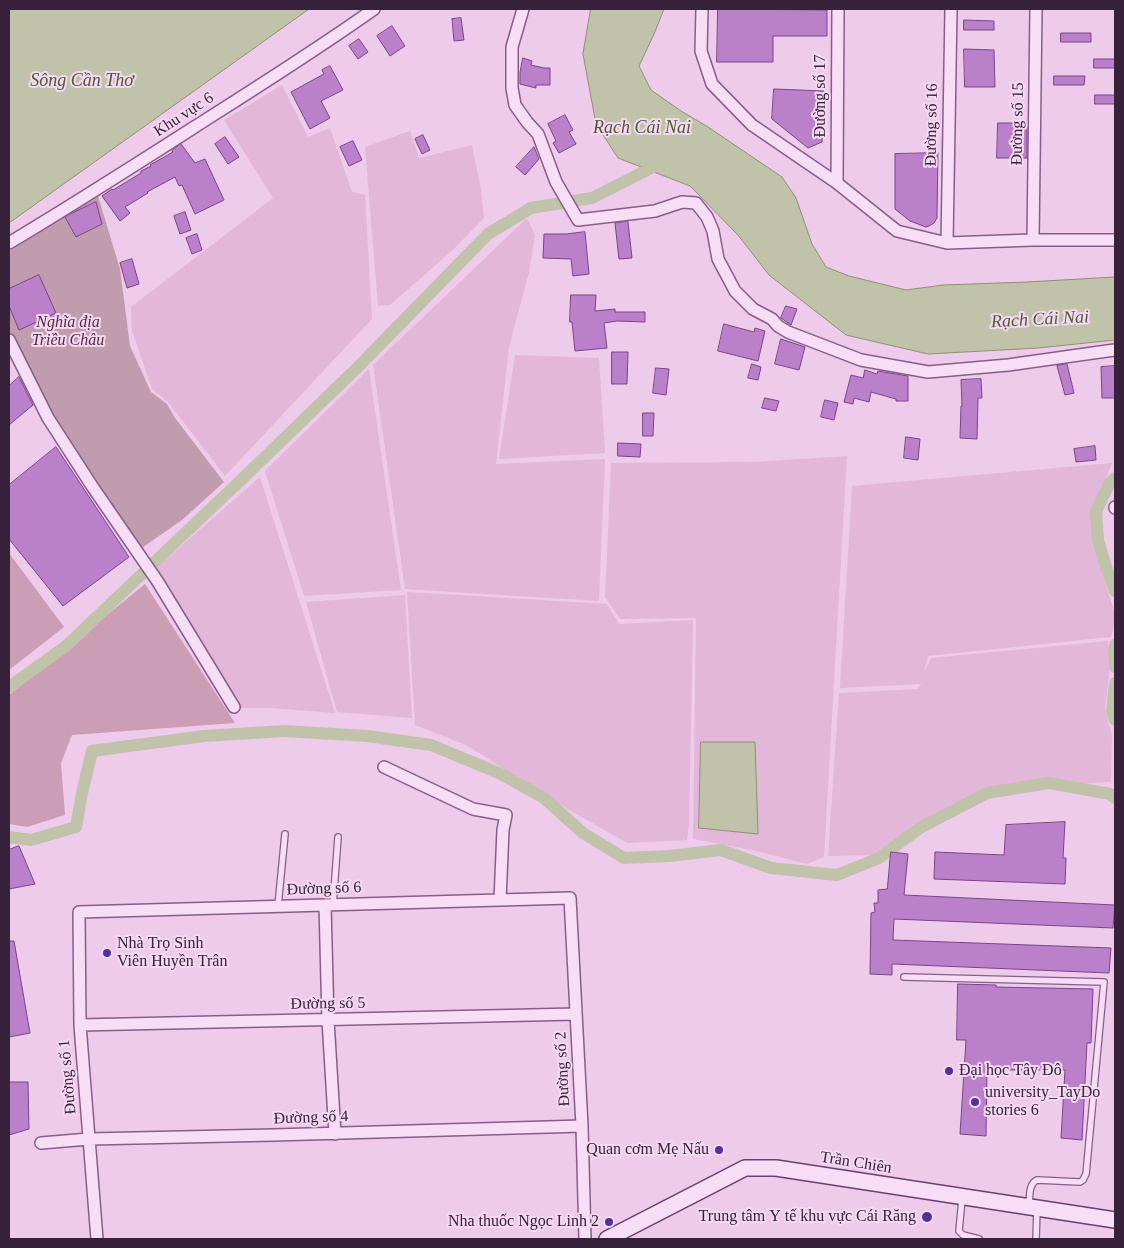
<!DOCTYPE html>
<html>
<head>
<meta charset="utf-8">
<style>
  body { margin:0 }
  #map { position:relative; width:1124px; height:1248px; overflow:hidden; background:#eecaeb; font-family:Georgia,serif }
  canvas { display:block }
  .frame { position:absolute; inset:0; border:10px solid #37213b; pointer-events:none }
</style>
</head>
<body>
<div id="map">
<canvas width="1124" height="1248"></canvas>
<div class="frame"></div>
</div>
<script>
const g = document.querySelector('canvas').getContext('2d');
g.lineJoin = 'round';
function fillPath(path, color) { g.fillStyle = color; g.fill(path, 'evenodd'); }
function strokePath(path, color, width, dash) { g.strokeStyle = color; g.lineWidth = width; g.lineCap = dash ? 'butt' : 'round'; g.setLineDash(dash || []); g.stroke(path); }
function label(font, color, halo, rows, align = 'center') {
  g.font = font + ' Georgia,serif'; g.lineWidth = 4; g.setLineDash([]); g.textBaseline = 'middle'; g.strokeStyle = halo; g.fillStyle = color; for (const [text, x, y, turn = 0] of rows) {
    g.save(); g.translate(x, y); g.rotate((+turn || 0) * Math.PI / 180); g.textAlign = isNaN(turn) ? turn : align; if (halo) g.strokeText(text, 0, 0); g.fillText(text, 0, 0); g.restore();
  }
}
fillPath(new Path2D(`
  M282,85L308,137L330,128L352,192L365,195L372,319L225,476L168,402L152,389L132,331L131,307L273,198L224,120Z
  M410,131L419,158L472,145L481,190L484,218L454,249L390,305L378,306L365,147Z
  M527,218L535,235L529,272L509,347L496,464L605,459L599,601L405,589L373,365Z
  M515,355L599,358L605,453L499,459Z
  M369,369L401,590L304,596L265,471Z
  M847,456L824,857L807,864L752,850L693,839L696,618L620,619L605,597L611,463L754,462Z
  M1112,463L1091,515L1099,562L1115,614V622L1111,637L928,656L924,673L931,658L1108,641L1110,666L1105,709L1112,735L1111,782L986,788L879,855L828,856L839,693L918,689L921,684L840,688L852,486Z
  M260,477L335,713L270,708H240L156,568Z
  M407,592L607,604L619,624L693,620L689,824L687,840L627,843L573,812L466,745L415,725Z
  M405,595L412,718L337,712L306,602Z`), '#e3b7da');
fillPath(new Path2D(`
  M9,553L64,627L9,670Z
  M145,584L235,723L72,735L61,763L65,815L27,827L9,824V695Z`), '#cc9eb6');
fillPath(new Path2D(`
  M98,196L120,269L130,346L151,392L167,404L175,418L224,482L182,520L133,554L9,348V251Z`), '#c19caf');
const water = new Path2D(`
  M9,9H309L9,223Z
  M591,9H664L654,34L639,66L651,90L681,111L708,127L782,177L796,198L812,244L826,267L849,276L906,290L943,285L1027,282L1115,277V340L1038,348L928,354L846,335L769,275L738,235L690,186L618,158L596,124L583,54Z
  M701,742H755L758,834L699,828Z`);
fillPath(water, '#c1c2aa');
strokePath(water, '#8d9171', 1);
strokePath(new Path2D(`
  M1115,478L1109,484L1096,512L1098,540L1106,567L1115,591
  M1115,645L1114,650L1115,667
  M1115,683L1112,711L1115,720
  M9,687L66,646L241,480L360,365L488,234L531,208L592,198L663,162
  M9,837L31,840L76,827L82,793L92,751L204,736L284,731L367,736L431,745L501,774L544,798L583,833L624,858L669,856L721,850L771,868L837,875L879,858L920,828L987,793L1049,783L1110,794L1115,798`), '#c1c2aa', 12);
const building = new Path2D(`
  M718,9L827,10V36H773V62H717Z
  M461,18L464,40L454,41L452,19Z
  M964,20L994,21V30H964Z
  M392,26L405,46L390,56L377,36Z
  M1061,33H1091V42H1061Z
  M359,39L368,52L358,59L349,46Z
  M964,49L994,50L995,87H965Z
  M523,58L532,61L531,65L544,68H550V85H536V88L520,84V73Z
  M1094,59H1115V68H1094Z
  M330,66L343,90L321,101L330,118L310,129L291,92L324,74L322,70Z
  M1054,76H1085L1084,85H1054Z
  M774,89L824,91L822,142L808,148L772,119Z
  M1095,95H1115V104H1095Z
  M565,115L573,130L569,132L576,144L559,153L553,143L556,141L548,124Z
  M998,123H1027V158H997Z
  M423,135L430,150L422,154L415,139Z
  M225,137L239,157L228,164L215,144Z
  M353,141L362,160L349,166L340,147Z
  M181,144L195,163L205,159L224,200L195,214L182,185L179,186L175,177L147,192L148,193L125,207L130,213L120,221L102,196L112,189L113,190L141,173V171L151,166L150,165L173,152L172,151Z
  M534,147L539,159L525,175L516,167Z
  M938,153L937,218L934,223L929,226L926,227L910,221L895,209V154Z
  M96,202L102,224L76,237L65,217Z
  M185,212L191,230L180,234L174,216Z
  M628,222L632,258L619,259L615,223Z
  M585,232L589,274L573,276L571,259L543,258L544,234H566Z
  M197,234L202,250L192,254L186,238Z
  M132,259L139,284L127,288L120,263Z
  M39,275L56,313L19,330L9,306V289Z
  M571,295H596L595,311L615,309V312H645V322L617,321L604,323L607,348L575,351L572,322H570Z
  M786,306L797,309L791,325L781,318Z
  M724,324L754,332L755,328L765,331L758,361L718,351Z
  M781,339L805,347L799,370L775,364Z
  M612,352H628L627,384H612Z
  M752,364L761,367L758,380L748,378Z
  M1067,364L1074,393L1065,395L1057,366Z
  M1115,366V398H1102L1101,367Z
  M656,368L669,369L666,395L653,393Z
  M865,370L877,374L878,371L908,376V401H896V399L871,392L869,402L854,398L853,404L844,402L851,375L863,378Z
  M19,377L33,405L9,425V386Z
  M981,379L982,398H978L977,439L960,438L961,406H962L961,380Z
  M765,398L779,401L776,411L762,408Z
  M825,400L838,403L834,420L821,417Z
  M643,413H654L653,436H643Z
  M906,437L920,439L918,460L904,458Z
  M618,443L641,444L640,457L618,456Z
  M1095,446L1096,460L1076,462L1074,449Z
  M56,447L129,557L63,606L9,539V485Z
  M1065,822L1063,858H1066L1065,884L934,879L935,852L1004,855L1006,825Z
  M19,846L35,884L9,889V850Z
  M891,852L908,854L904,895L1115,905L1113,928L894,919L893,940L1111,948L1109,973L892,964V975L870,974L871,913L875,912L874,903H878V890L887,889Z
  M9,941H14L30,1033L9,1037Z
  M958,984L996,985V987L1093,989L1091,1043H1087L1082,1140L1061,1138L1065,1070H987L986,1136L960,1134L966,1040H957Z
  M9,1082H28L29,1129L9,1135Z`);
fillPath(building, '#ba81ca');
strokePath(building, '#784588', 1);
const lane = new Path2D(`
  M333,905L338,837
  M278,906L285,834
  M904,977L1104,982L1086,1174L1083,1180L1080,1182L1037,1180C1028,1184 1030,1198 1029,1206
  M962,1199L959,1231L963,1235L979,1239
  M1036,1239L1037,1209`);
const street = new Path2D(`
  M523,9L512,47V88L515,105L527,122L538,134L556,182L578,220L655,211L682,202L696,203L707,217L713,231L718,259L735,291L753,309L772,319L778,326L788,332L861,360L928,372L1008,365L1107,351L1115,350
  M702,9L701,51L712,84L752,125L837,183L897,231L947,243L1033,240H1115
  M837,183L838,9
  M1033,240L1036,9
  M9,243C71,206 132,167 193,128C254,89 315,51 374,9
  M947,243L951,9
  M9,340L48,418L92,486L158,582L234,707
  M1115,508V507
  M384,767L473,809L506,815L503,830L500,900
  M325,905L328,1020L335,1134
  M80,1025L576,1014
  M41,1143L89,1139L274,1135L582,1126
  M97,1239L80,1025L79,912L570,898L582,1126L585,1239`);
const secondary = new Path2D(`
  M607,1239L745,1168H776L1115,1220`);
strokePath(lane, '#855f8a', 8);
strokePath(street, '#855f8a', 14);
strokePath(secondary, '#66426c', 18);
strokePath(lane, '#f8ddf7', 5.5);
strokePath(street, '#f8ddf7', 11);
strokePath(secondary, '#f8ddf7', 15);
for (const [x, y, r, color] of [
  [107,953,5,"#553197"],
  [949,1071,5,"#553197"],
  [975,1102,5,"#553197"],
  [719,1150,5,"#553197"],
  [927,1217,6,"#553197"],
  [609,1222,5,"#553197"]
]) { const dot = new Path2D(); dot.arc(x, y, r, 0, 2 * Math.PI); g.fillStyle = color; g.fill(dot); strokePath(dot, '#f5d9f3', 2); }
label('16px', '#37213b', '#f5d9f3', [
  ["Đường số 17",821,96,-90],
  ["Khu vực 6",184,115,-33],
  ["Đường số 15",1018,124,-89],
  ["Đường số 16",932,125,-89],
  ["Đường số 6",324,889,-2],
  ["Đường số 5",328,1004,-1],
  ["Đường số 2",563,1069,-93],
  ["Đường số 1",68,1077,-95],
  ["Đường số 4",311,1118,-2],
  ["Trần Chiên",856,1163,9]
]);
label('italic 16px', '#57293b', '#f5d9f3', [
  ["Nghĩa địa",68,323],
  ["Triều Châu",68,341]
]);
label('16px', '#37213b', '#f5d9f3', [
  ["Nhà Trọ Sinh",117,944],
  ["Viên Huyền Trân",117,962],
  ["Đại học Tây Đô",959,1071],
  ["university_TayDo",985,1093],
  ["stories 6",985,1111],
  ["Quan cơm Mẹ Nấu",709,1150,"right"],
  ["Trung tâm Y tế khu vực Cái Răng",916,1217,"right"],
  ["Nha thuốc Ngọc Linh 2",599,1222,"right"]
], 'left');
label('italic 18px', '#4e5a31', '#f5d9f3', [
  ["Sông Cần Thơ",82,81],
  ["Rạch Cái Nai",642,128],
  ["Rạch Cái Nai",1040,320,-3]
]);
</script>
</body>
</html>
